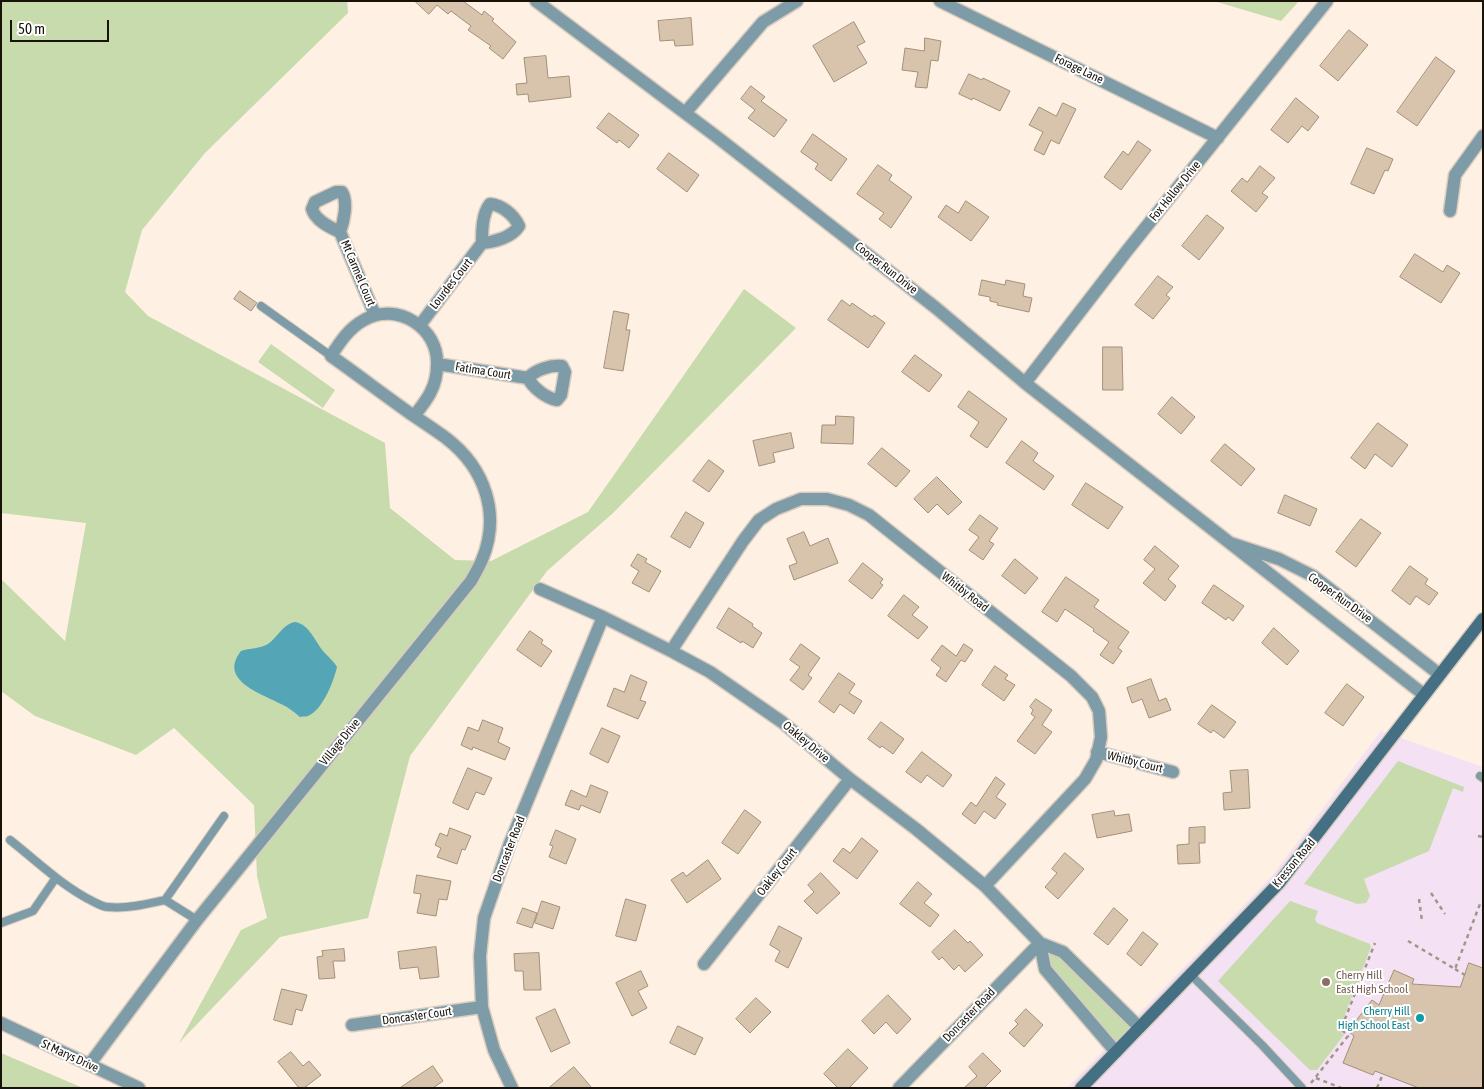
<!DOCTYPE html>
<html>
<head>
<meta charset="utf-8">
<style>
  body { margin:0 }
  #map { position:relative; width:1484px; height:1089px; overflow:hidden; background:#fef0e2; font-family:"Asap Condensed",sans-serif }
  canvas { display:block }
  .frame { position:absolute; inset:0; border:2px solid #191209; pointer-events:none }
  .scale { position:absolute; left:10px; top:20px; width:99px; height:22px; box-sizing:border-box; border:2px solid #191209; border-top:0; padding-left:6px; font-size:15px; line-height:18px; white-space:nowrap; color:#191209; -webkit-text-stroke:4px #fff; paint-order:stroke }
</style>
</head>
<body>
<div id="map">
<canvas width="1484" height="1089"></canvas>
<div class="frame"></div>
<div class="scale">50 m</div>
</div>
<script>
const g = document.querySelector('canvas').getContext('2d');
g.lineJoin = 'round';
function fillPath(path, color) { g.fillStyle = color; g.fill(path, 'evenodd'); }
function strokePath(path, color, width, dash) { g.strokeStyle = color; g.lineWidth = width; g.lineCap = dash ? 'butt' : 'round'; g.setLineDash(dash || []); g.stroke(path); }
function label(font, color, halo, rows, align = 'center') {
  g.font = font + ' "Asap Condensed",sans-serif'; g.lineWidth = 4; g.setLineDash([]); g.textBaseline = 'middle'; g.strokeStyle = halo; g.fillStyle = color; for (const [text, x, y, turn = 0] of rows) {
    g.save(); g.translate(x, y); g.rotate((+turn || 0) * Math.PI / 180); g.textAlign = isNaN(turn) ? turn : align; if (halo) g.strokeText(text, 0, 0); g.fillText(text, 0, 0); g.restore();
  }
}
fillPath(new Path2D(`
  M1381,731L1483,767V1088H1067L1272,876Z`), '#f4e2f4');
fillPath(new Path2D(`
  M1,1H347L348,13L205,153L142,230L125,292L148,316L385,443L390,508L455,560L491,561L588,512L744,289L796,328L612,514L547,571L410,756L368,918L280,937L179,1043L241,930L267,918L257,876L254,805L174,728L136,755L35,716L1,691V579L65,641L86,523L1,513Z
  M1214,1H1299L1281,21Z
  M271,344L335,390L323,408L258,362Z
  M1398,761L1464,787L1463,792L1453,788L1429,851L1364,879L1370,896L1366,903L1357,904L1304,884Z
  M1290,901L1318,911L1315,919L1317,923L1370,944L1371,947L1339,1030L1344,1035L1317,1070H1310L1218,981Z
  M1040,943L1063,952L1139,1027L1116,1052L1045,969Z
  M1,1053L83,1088H1Z`), '#c7dbad');
fillPath(new Path2D(`
  M295,622C309,624 315,641 323,651C328,657 333,660 337,667C334,680 323,710 308,716C306,717 303,716 300,717C294,712 288,707 281,704C260,693 218,680 241,651C250,648 260,649 268,644C278,637 283,624 295,622Z`), '#54a5b5');
const building = new Path2D(`
  M415,1H463L482,15L484,11L494,19L492,21L516,42L503,59L489,48L491,46L468,30L471,26L451,11L448,14L437,5L429,14Z
  M691,18L693,45L675,46L674,40L660,41L658,21Z
  M854,22L865,42L857,46L867,63L834,82L813,46Z
  M1349,30L1368,45L1338,81L1320,66Z
  M925,38L941,41L938,61L931,60L927,88L915,87L918,72L902,70L905,48L924,51Z
  M546,56L548,78L569,76L571,97L529,102L528,94L517,95L516,84L527,83L524,58Z
  M1436,57L1455,71L1417,126L1397,112Z
  M969,74L982,80L983,78L1010,91L1000,111L973,98L972,100L959,94Z
  M751,86L765,97L761,101L787,120L774,137L748,118L755,110L741,99Z
  M1296,98L1319,117L1308,131L1302,126L1288,143L1271,130Z
  M1063,103L1076,109L1059,144L1051,140L1044,155L1034,150L1043,132L1029,125L1039,107L1056,116Z
  M609,113L639,135L629,148L619,140L617,143L597,128Z
  M813,134L847,159L831,181L815,169L818,164L801,152Z
  M1138,141L1151,150L1121,190L1104,177L1123,151L1128,155Z
  M1367,148L1393,159L1388,171L1385,170L1374,194L1351,184Z
  M669,153L699,175L687,192L657,169Z
  M878,165L892,175L889,180L912,197L891,228L879,219L884,213L857,194Z
  M1260,166L1275,178L1262,193L1268,197L1256,212L1231,191L1242,178L1247,182Z
  M966,201L989,217L971,241L938,217L946,205L958,213Z
  M1207,215L1224,228L1199,260L1182,246Z
  M1415,254L1443,272L1447,265L1460,273L1441,303L1400,277Z
  M1158,276L1173,287L1166,295L1170,298L1153,319L1135,305Z
  M982,280L1005,285L1006,280L1025,284L1023,296L1032,298L1029,312L997,305L998,303L990,301V297L979,295Z
  M240,291L257,303L251,311L234,299Z
  M842,300L850,306L852,303L872,317L874,315L885,323L868,348L828,320Z
  M614,311L629,314L626,330H630L623,371L604,368Z
  M1103,347H1122L1123,390H1103Z
  M915,355L942,375L929,392L902,372Z
  M969,391L1007,419L987,448L970,436L979,422L958,407Z
  M1172,397L1195,417L1181,434L1158,414Z
  M836,416L854,417L853,444L821,443L822,425H835Z
  M1378,423L1408,445L1392,467L1375,454L1365,469L1351,458Z
  M791,433L794,448L773,453L775,462L759,466L753,441Z
  M1022,441L1038,453L1033,461L1054,476L1044,490L1006,463Z
  M1225,444L1255,469L1241,486L1211,461Z
  M882,448L910,471L896,487L868,464Z
  M709,460L724,471L709,492L693,481Z
  M937,477L962,502L948,515L937,504L928,513L914,499Z
  M1086,483L1123,507L1108,529L1072,505Z
  M1285,495L1317,509L1310,526L1278,513Z
  M686,512L704,523L690,548L671,537Z
  M980,515L998,528L989,541L994,544L983,560L969,550L979,537L969,530Z
  M1361,519L1381,533L1356,567L1336,552Z
  M804,532L810,546L828,538L838,563L794,580L789,566L797,563L787,539Z
  M1155,546L1179,566L1168,579L1176,586L1165,601L1143,583L1155,569L1144,560Z
  M638,554L647,559L645,562L661,571L649,592L632,583L639,571L631,566Z
  M1015,559L1038,578L1025,594L1002,576Z
  M863,563L883,579L880,583L883,585L872,599L849,581Z
  M1410,566L1428,579L1425,584L1438,593L1429,605L1416,596L1410,605L1392,591Z
  M1066,577L1099,600L1094,607L1129,632L1118,648L1122,651L1113,664L1100,655L1109,642L1093,631L1094,629L1065,609L1057,622L1042,612Z
  M1214,585L1244,606L1233,621L1228,617L1226,620L1202,603Z
  M904,595L919,607L912,615L928,627L918,639L888,616Z
  M729,608L753,624L752,626L762,633L753,648L742,641L741,643L717,628Z
  M1274,628L1299,651L1287,665L1262,643Z
  M530,631L543,640L541,643L552,651L541,667L517,650Z
  M801,644L820,658L808,675L812,678L803,690L790,680L800,667L790,660Z
  M964,644L973,650L965,662L961,660L946,682L936,675L941,668L931,660L942,645L956,656Z
  M995,666L1008,675L1005,679L1015,685L1004,701L982,685Z
  M839,673L855,684L849,693L862,701L854,714L840,704L834,713L819,702Z
  M631,675L647,682L640,700L646,702L638,719L607,706L614,688L624,692Z
  M1151,679L1159,701L1166,698L1171,710L1149,718L1142,699L1132,703L1127,688Z
  M1347,684L1364,697L1343,726L1325,713Z
  M1036,699L1052,710L1042,725L1052,732L1035,754L1017,741L1035,717L1031,714L1033,710L1030,707Z
  M1212,705L1236,722L1224,738L1213,730L1211,733L1198,724Z
  M483,720L503,728L498,742L510,748L505,760L473,747L472,750L461,745L468,727L478,731Z
  M881,722L904,739L893,754L882,746L880,748L868,739Z
  M602,728L620,736L608,763L590,754Z
  M922,752L952,775L943,787L927,775L921,783L906,772Z
  M468,768L492,778L484,795L476,792L468,810L453,803Z
  M1248,770L1250,808L1224,810L1223,793L1232,792L1230,771Z
  M996,777L1005,784L996,797L1006,804L995,819L984,811L975,824L962,814L971,802L976,806Z
  M591,785L608,792L600,813L581,805L579,810L565,805L571,790L586,797Z
  M745,810L761,822L738,854L722,843Z
  M1114,811L1115,816L1129,814L1132,831L1097,838L1092,815Z
  M1205,827V843H1199L1200,863L1178,864L1177,845L1189,844V828Z
  M450,828L471,836L465,850L462,849L457,864L437,857L441,848L435,845L440,833L447,836Z
  M556,830L576,839L566,864L549,857L553,846L550,845Z
  M862,838L878,851L857,879L833,861L843,848L850,853Z
  M1065,853L1084,869L1058,899L1045,887L1057,873L1052,869Z
  M708,860L721,879L687,903L671,880L683,872L686,876Z
  M821,873L840,893L817,914L804,901L814,892L808,885Z
  M417,875L451,881L447,900L439,899L436,916L417,913L421,894L414,893Z
  M918,882L932,894L924,903L939,915L930,927L900,904Z
  M626,899L646,905L636,941L616,936Z
  M542,901L560,907L553,929L535,923Z
  M523,908L537,913L532,928L517,923Z
  M1114,908L1128,920L1108,945L1094,934Z
  M779,926L802,938L788,968L775,961L780,951L770,945Z
  M955,930L968,943L970,941L983,955L965,972L959,965L954,970L942,957L939,960L932,952Z
  M1143,932L1158,944L1141,966L1127,954Z
  M436,947L439,977L420,979L418,967L400,969L398,952Z
  M344,949L345,961H333L335,978L319,979L317,957L323,956L322,951Z
  M539,953L541,990H524L523,971H515L514,954Z
  M1469,963L1483,968V1088H1419L1375,1071L1373,1075L1343,1063L1354,1036L1348,1031L1372,1000L1379,1005L1394,970L1414,979L1412,984L1460,987Z
  M641,971L648,986L638,991L647,1008L632,1016L616,983Z
  M282,989L307,995L302,1011L296,1009L292,1025L274,1020Z
  M888,995L911,1019L897,1034L886,1022L874,1034L862,1021Z
  M756,998L771,1012L750,1033L736,1019Z
  M555,1009L570,1043L551,1052L536,1018Z
  M1026,1009L1043,1025L1024,1047L1009,1033L1018,1024L1015,1021Z
  M678,1026L703,1038L695,1055L670,1043Z
  M848,1049L868,1068L849,1088H838L824,1074Z
  M291,1052L303,1066L309,1061L321,1075L304,1088H299L278,1062Z
  M983,1053L1001,1071L984,1088H964L977,1076L969,1067Z
  M433,1066L443,1081L433,1088H400Z
  M574,1067L592,1088H549Z`);
fillPath(building, '#d8c4ac');
strokePath(building, '#a39079', 1);
const lane = new Path2D(`
  M261,306L331,356
  M1480,776L1483,778
  M10,840C38,862 62,886 94,902C98,904 103,907 108,907C127,909 147,904 165,900L197,920
  M165,900L224,816
  M1,923L33,911L55,879
  M1190,974L1262,1045L1302,1088`);
const street = new Path2D(`
  M536,1L717,137L899,279L936,308L1025,383L1230,543
  M940,1L1218,138
  M685,113L763,22L797,1
  M1450,211L1455,175L1483,136
  M340,232C329,227 315,220 312,209L315,202L336,192H342C348,202 344,221 340,232L375,315
  M420,325L482,243C495,242 512,237 519,226C514,215 502,205 490,204C482,214 482,231 482,243
  M437,364L528,378C533,388 546,398 557,400L561,395L565,372L562,366C550,365 535,370 528,378
  M1025,383L1126,252L1327,1
  M540,589L603,617L671,651L710,672L782,722L850,779L916,829L985,886L1040,943L1063,952L1139,1027
  M671,651L743,541L759,520L776,509L801,499H827L849,505L869,515L1071,676L1092,697L1099,711L1101,737L1096,760L1085,779L985,886
  M1423,694L1230,543L1279,559L1313,576L1439,674
  M1097,752L1173,772
  M1040,943L1045,969L1116,1052
  M704,964L850,779
  M1,1023L139,1088
  M352,1025L482,1007
  M89,1065L197,920L471,581C475,574 479,567 482,560C501,514 485,468 446,438C435,430 423,422 411,414C384,395 358,375 331,356C340,342 349,328 364,320C397,301 439,328 437,365C437,387 427,400 414,416
  M512,1088L494,1050L482,1007L480,956L484,918L510,843L603,617
  M899,1088L1040,943`);
const secondary = new Path2D(`
  M1081,1088L1279,883L1483,619`);
strokePath(lane, '#d9ccbf', 10);
strokePath(street, '#d9ccbf', 15);
strokePath(secondary, '#d9ccbf', 15);
strokePath(new Path2D(`
  M1478,836L1483,837
  M1431,893L1445,914
  M1419,899L1422,921
  M1408,941L1455,969L1480,904
  M1455,969L1465,975
  M1316,1078L1341,1088
  M1311,1083L1348,1036L1341,1029L1375,943
  M1377,1088L1383,1074`), '#a1968a', 2.5, [4, 4]);
strokePath(lane, '#7e9ba8', 8);
strokePath(street, '#7e9ba8', 12);
strokePath(secondary, '#457083', 12);
for (const [x, y, r, color] of [
  [1326,982,5,"#8d6e63"],
  [1420,1018,5,"#0f9aa8"]
]) { const dot = new Path2D(); dot.arc(x, y, r, 0, 2 * Math.PI); g.fillStyle = color; g.fill(dot); strokePath(dot, '#fff', 2); }
label('12px', '#191209', '#fff', [
  ["Forage Lane",1079,69,26],
  ["Fox Hollow Drive",1175,191,-51],
  ["Cooper Run Drive",886,268,38],
  ["Mt Carmel Court",358,273,67],
  ["Lourdes Court",451,284,-52],
  ["Fatima Court",483,371,9],
  ["Whitby Road",965,592,38],
  ["Cooper Run Drive",1340,598,36],
  ["Village Drive",340,742,-51],
  ["Oakley Drive",806,742,40],
  ["Whitby Court",1135,762,14],
  ["Doncaster Road",509,849,-69],
  ["Kresson Road",1294,863,-50],
  ["Oakley Court",777,872,-52],
  ["Doncaster Road",969,1015,-46],
  ["Doncaster Court",417,1016,-8],
  ["St Marys Drive",70,1056,25]
]);
label('12px', '#785e54', '#fff', [
  ["Cherry Hill",1336,975],
  ["East High School",1336,989]
], 'left');
label('12px', '#0d838f', '#fff', [
  ["Cherry Hill",1410,1011],
  ["High School East",1410,1025]
], 'right');
</script>
</body>
</html>
